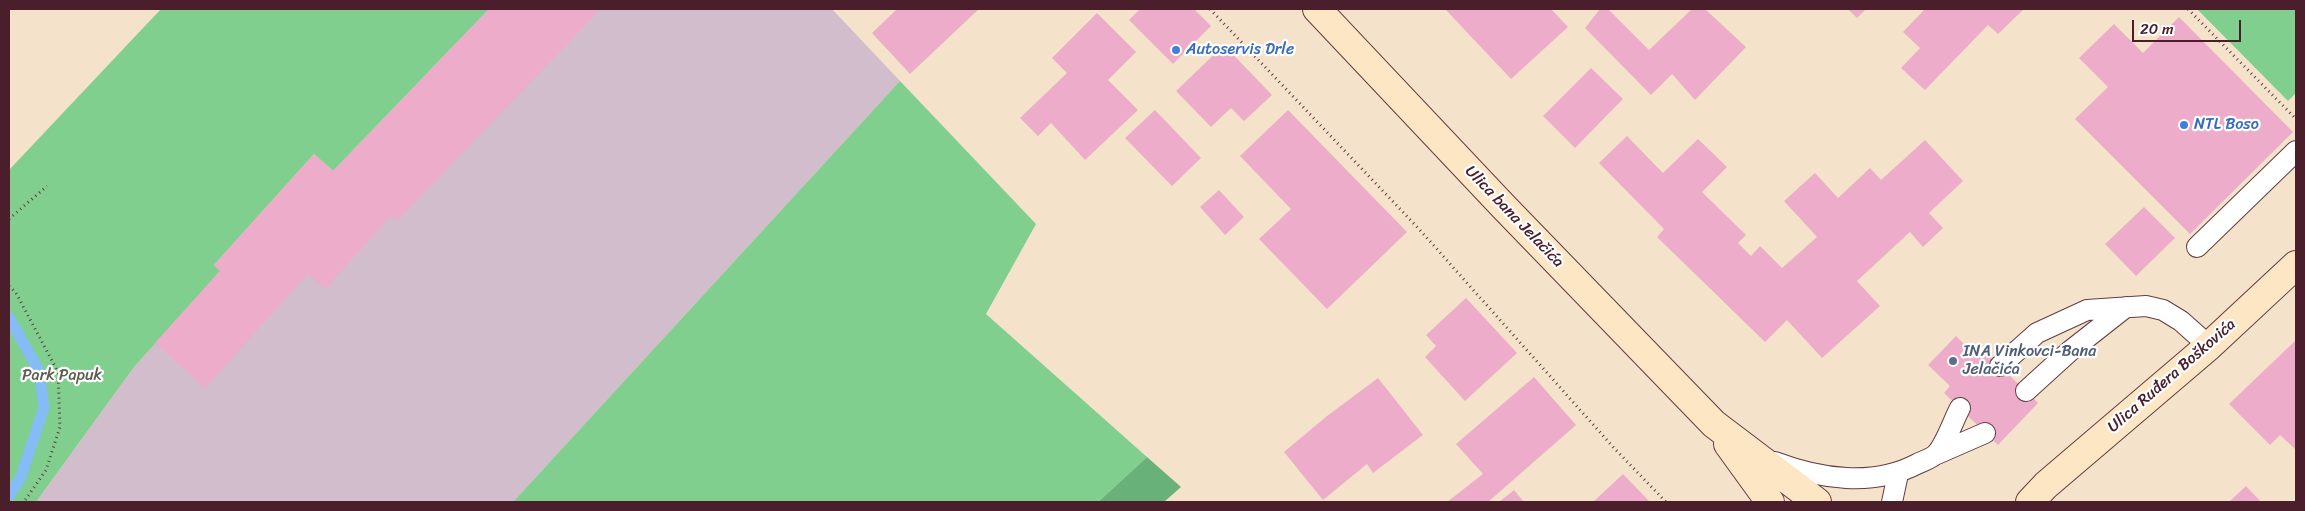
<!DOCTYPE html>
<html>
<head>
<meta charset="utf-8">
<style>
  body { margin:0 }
  #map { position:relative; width:2305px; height:511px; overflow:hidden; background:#f4e3ca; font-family:Sriracha,sans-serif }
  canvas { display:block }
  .frame { position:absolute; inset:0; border:10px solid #4a1f2b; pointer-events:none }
  .scale { position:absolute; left:2132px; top:20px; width:109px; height:22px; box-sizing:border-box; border:2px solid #4a1f2b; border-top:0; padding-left:6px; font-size:15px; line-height:18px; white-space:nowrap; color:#4a1f2b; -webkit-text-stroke:4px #fff; paint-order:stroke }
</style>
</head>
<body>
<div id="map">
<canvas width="2305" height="511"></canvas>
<div class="frame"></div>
<div class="scale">20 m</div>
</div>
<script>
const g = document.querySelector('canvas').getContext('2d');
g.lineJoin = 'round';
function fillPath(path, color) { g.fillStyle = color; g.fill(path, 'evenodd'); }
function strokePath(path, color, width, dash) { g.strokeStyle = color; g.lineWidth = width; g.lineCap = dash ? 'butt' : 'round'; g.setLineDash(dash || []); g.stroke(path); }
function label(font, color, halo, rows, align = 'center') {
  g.font = font + ' Sriracha,sans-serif'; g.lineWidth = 4.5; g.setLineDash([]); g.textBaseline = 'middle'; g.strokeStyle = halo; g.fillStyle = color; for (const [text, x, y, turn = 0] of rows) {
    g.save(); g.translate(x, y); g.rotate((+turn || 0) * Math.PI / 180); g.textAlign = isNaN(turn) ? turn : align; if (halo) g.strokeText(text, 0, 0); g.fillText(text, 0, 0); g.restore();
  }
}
fillPath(new Path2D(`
  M489,9H832L900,81L513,502H36L134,367L219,271L214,265L314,154L333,171Z`), '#d1bdcb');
fillPath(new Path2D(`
  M161,9H489L333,171L314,154L214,265L220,271L134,367L36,502H9V170Z
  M2197,9H2296V93L2288,101Z
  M900,81L1036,224L986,314L1147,457L1098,502H513Z`), '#80cf8f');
fillPath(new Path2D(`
  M1147,457L1181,487L1164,502H1098Z`), '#68b27a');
strokePath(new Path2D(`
  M9,317L39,371L44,407L21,477L9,496`), '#85bcf5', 11);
fillPath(new Path2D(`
  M489,9H601L397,221L392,215L325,289L308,274L205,388L155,343L220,271L214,265L314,154L333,171Z
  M897,9H979L910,74L872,33Z
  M1140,9H1194L1211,26L1173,64L1129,20Z
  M1445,9H1551L1568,27L1511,79Z
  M1600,9H1608L1649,50L1692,9H1705L1746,47L1695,100L1672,74L1651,95L1585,28Z
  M1848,9H1866L1857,18Z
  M1925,9H2024L1998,34L1988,25L1925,90L1901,68L1920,48L1903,32Z
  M1097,13L1136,52L1108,80L1138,110L1085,160L1051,123L1038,136L1020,118L1067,73L1052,58Z
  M2179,17L2293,132L2190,234L2075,119L2108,87L2079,58L2114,24L2143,53Z
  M1224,45L1272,95L1244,121L1231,108L1211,127L1176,91Z
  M1591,68L1623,99L1575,148L1543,116Z
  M1155,110L1201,158L1172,186L1125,138Z
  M1288,110L1407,232L1327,309L1259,239L1291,209L1240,156Z
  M1627,136L1663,173L1698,139L1727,167L1702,192L1746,235L1738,243L1751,256L1760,246L1782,268L1817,237L1784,201L1815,173L1838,198L1870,168L1881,180L1925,140L1963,181L1929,213L1943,228L1923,247L1910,232L1857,281L1880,306L1822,358L1787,320L1765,342L1657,237L1664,229L1599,163Z
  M1219,190L1244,217L1225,235L1200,207Z
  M2144,207L2175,238L2136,276L2105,244Z
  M1466,298L1517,353L1465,401L1425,357L1436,346L1426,335Z
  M1956,336L1978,358L1984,351L2038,403L1998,445L1944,393L1950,386L1928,365Z
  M2296,340V450L2280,435L2270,445L2229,404Z
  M1534,377L1576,425L1488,502H1447L1483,474L1456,444Z
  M1378,378L1423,435L1373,473L1367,464L1323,500L1284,452L1327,416Z
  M1623,474L1650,502H1593Z
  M2246,486L2261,502H2229Z
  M1514,490L1524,502H1499Z`), '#edadca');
const lane = new Path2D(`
  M2197,247L2296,151
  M2000,366L2037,333L2087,310L2146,306L2163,310L2181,321L2209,346
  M2026,391L2070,351L2126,307
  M1937,454L1985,433
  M1775,462C1820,479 1873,487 1917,464C1923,461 1933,458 1937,453C1946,443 1953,421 1960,408
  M1892,502L1898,474`);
const secondary = new Path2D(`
  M1317,9L1503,206L1714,424L1817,502
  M1728,444L1770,502
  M2030,502L2046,485L2209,346L2296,265`);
strokePath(lane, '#643c43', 22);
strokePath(secondary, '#643c43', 30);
strokePath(new Path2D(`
  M1210,9L1419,229L1614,448L1666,502
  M2188,9L2296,119
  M9,219L47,186
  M9,286L16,293L58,372L60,427L46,470L24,502`), '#643c43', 3, [1, 4]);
strokePath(lane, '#fff', 20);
strokePath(secondary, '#fce6c4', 28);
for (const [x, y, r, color] of [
  [1176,50,5,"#3f7fe0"],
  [2184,125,5,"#3f7fe0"],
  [1953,361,5,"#5c6f8a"]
]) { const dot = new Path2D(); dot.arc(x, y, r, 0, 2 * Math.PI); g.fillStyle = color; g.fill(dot); strokePath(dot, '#fff', 2); }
label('16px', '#366cbe', '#fff', [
  ["Autoservis Drle",1186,50],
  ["NTL Boso",2194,125]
], 'left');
label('16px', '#4a1f2b', '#fff', [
  ["Ulica bana Jelačića",1514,217,46],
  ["Ulica Ruđera Boškovića",2172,376,-41]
]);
label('16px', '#4e5e75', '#fff', [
  ["INA Vinkovci-Bana",1963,352],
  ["Jelačića",1963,370]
], 'left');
label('16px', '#5d5d4e', '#fff', [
  ["Park Papuk",62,376]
]);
</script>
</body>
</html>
